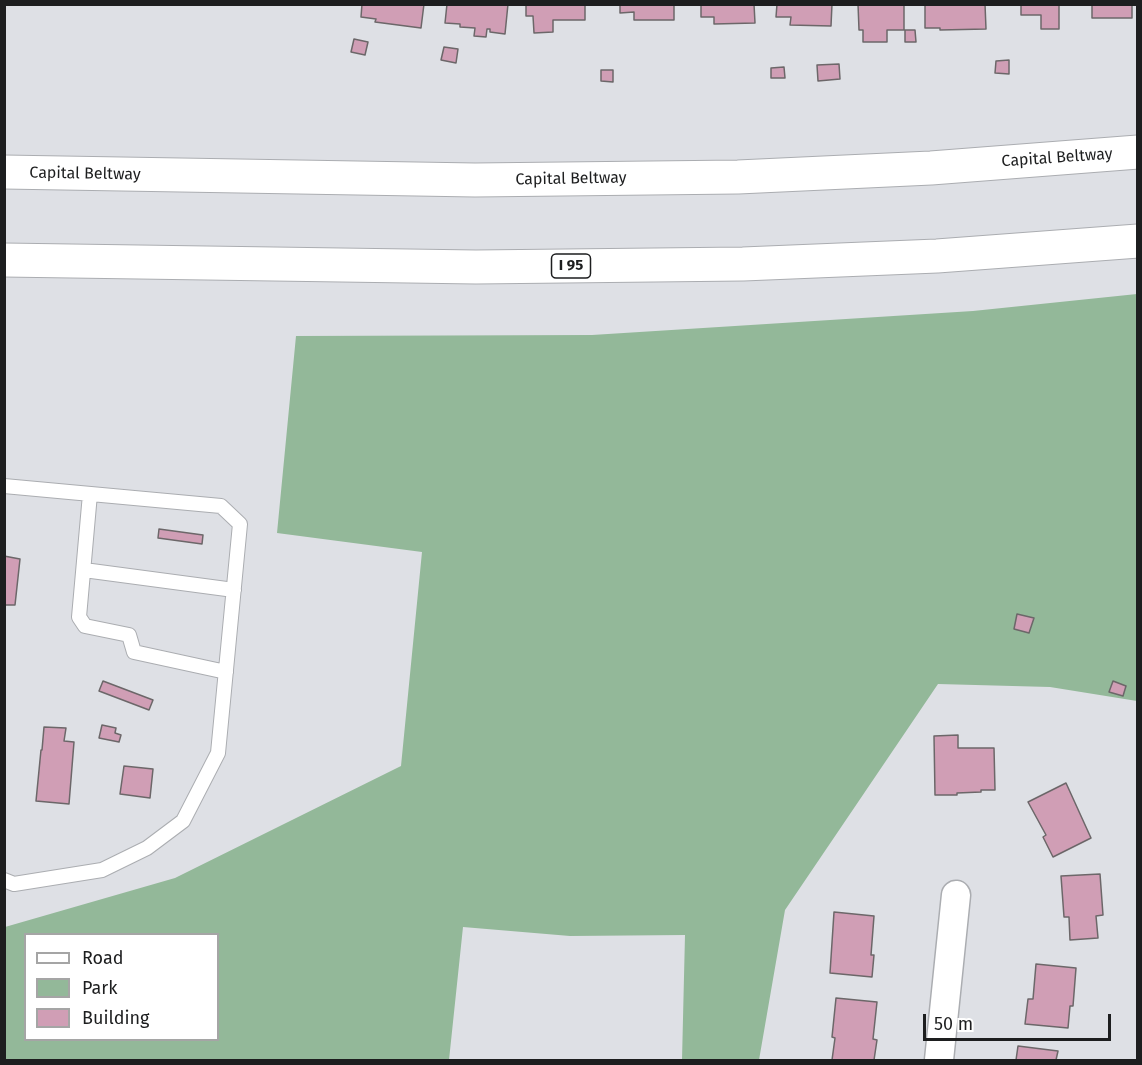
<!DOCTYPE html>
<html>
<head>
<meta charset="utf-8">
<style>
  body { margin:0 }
  #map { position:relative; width:1142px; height:1065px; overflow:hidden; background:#dee0e5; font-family:"Fira Sans",sans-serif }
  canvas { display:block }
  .frame { position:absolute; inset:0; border:6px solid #1d1e1f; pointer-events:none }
  .legend { position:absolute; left:24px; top:933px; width:195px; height:108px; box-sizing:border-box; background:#fff; border:2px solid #a5a5a5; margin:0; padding:8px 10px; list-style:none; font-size:18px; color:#1d1e1f }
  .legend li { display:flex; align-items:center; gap:12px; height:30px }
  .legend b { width:30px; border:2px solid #a5a5a5 }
  .scale { position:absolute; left:923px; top:1014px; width:188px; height:27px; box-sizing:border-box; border:3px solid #1d1e1f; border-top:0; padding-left:8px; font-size:18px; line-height:21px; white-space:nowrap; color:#1d1e1f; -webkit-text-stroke:4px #fff; paint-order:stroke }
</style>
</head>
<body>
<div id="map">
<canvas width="1142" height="1065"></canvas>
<div class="frame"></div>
<ul class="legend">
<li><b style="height:8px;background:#fff"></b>Road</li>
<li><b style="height:16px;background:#93b899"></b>Park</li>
<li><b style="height:16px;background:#d09eb5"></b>Building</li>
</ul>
<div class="scale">50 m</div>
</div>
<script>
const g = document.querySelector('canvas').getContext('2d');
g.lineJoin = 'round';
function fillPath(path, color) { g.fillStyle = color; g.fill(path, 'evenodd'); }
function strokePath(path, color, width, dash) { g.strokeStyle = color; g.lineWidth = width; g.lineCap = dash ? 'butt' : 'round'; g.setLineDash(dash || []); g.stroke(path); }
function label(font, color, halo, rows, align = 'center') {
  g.font = font + ' "Fira Sans",sans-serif'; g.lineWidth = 4.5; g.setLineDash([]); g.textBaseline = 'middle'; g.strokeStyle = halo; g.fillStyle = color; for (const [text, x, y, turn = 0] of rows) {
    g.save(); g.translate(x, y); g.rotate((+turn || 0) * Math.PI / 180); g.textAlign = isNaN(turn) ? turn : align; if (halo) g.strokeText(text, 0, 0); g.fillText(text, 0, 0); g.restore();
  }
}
fillPath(new Path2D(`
  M1137,294V701L1050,687L938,684L785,910L759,1060H682L685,935L570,936L463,927L449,1060H5V927L175,878L401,766L422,552L277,533L296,336L592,335L973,311ZM26,934H218V1040H26Z`), '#93b899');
const building = new Path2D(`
  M362,4H424L421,28L375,22L376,19L361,17Z
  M447,4H508L505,34L490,32V29H487L486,37L474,36L475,28L460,27V24L445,23Z
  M526,4H585V20H553V32L534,33L533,16H526Z
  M620,4H674V20H634V12L620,13Z
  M701,4H754L755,23L714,24V17H701Z
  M777,4H832L831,26L790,25L791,17H776Z
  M858,4H904V30H887V42H863V30H859Z
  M925,4H985L986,29L940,30V28H925Z
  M1021,4H1059V29H1041V15H1021Z
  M1092,4H1132V18H1092Z
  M905,30H915L916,42H905Z
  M354,39L368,42L365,55L351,52Z
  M444,47L458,49L456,63L441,60Z
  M1009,60V74L995,73L996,61Z
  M839,64L840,79L818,81L817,65Z
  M784,67L785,78H771V68Z
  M601,70H613V82L601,81Z
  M159,529L203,535L202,544L158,538Z
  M4,556L20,559L15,605H4Z
  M1017,614L1034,618L1029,633L1014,629Z
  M103,681L153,700L149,710L99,691Z
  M1113,681L1126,686L1123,696L1109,692Z
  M102,725L116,728L115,733L121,735L119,742L99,738Z
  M44,727L66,728L64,741L74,742L69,804L36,801L41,750H42Z
  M958,735V748H994L995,790H981V792L957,793V795H935L934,736Z
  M124,766L153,769L150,798L120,794Z
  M1066,783L1091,838L1053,857L1043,837L1046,835L1028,802Z
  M1100,874L1103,915L1096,916L1098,938L1070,940L1069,917H1064L1061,876Z
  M834,912L874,916L871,955H874L872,977L830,973Z
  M1036,964L1076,968L1073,1006H1070L1068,1028L1025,1024L1028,999H1033Z
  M836,998L877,1002L873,1039L877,1040L874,1060H832L835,1038L832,1037Z
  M1018,1046L1058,1051L1056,1060H1016Z`);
fillPath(building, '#d09eb5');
strokePath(building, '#6c6769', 1.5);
const service = new Path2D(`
  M4,486L221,506L240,524L218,753L183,821L147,848L102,870L14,884L4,880
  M90,494L79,617L85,626L129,635L134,652L226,672
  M84,570L234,590`);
const minor = new Path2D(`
  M939,1060L956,895`);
const motorway = new Path2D(`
  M4,172L475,180L738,177L931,168L1138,152
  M4,260L476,267L743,264L937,256L1138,241`);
strokePath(service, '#abadb1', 16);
strokePath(minor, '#abadb1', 31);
strokePath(motorway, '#abadb1', 35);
strokePath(service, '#fff', 14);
strokePath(minor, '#fff', 28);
strokePath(motorway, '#fff', 33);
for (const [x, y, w] of [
  [571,266,39]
]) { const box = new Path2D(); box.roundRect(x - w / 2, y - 12, w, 24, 4.5); g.fillStyle = '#fff'; g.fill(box); strokePath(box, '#1d1e1f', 1.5); }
label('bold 15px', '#1d1e1f', null, [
  ["I 95",571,266]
]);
label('16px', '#1d1e1f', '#fff', [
  ["Capital Beltway",1057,158,-4],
  ["Capital Beltway",85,174,1],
  ["Capital Beltway",571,179,-1]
]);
</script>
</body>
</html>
